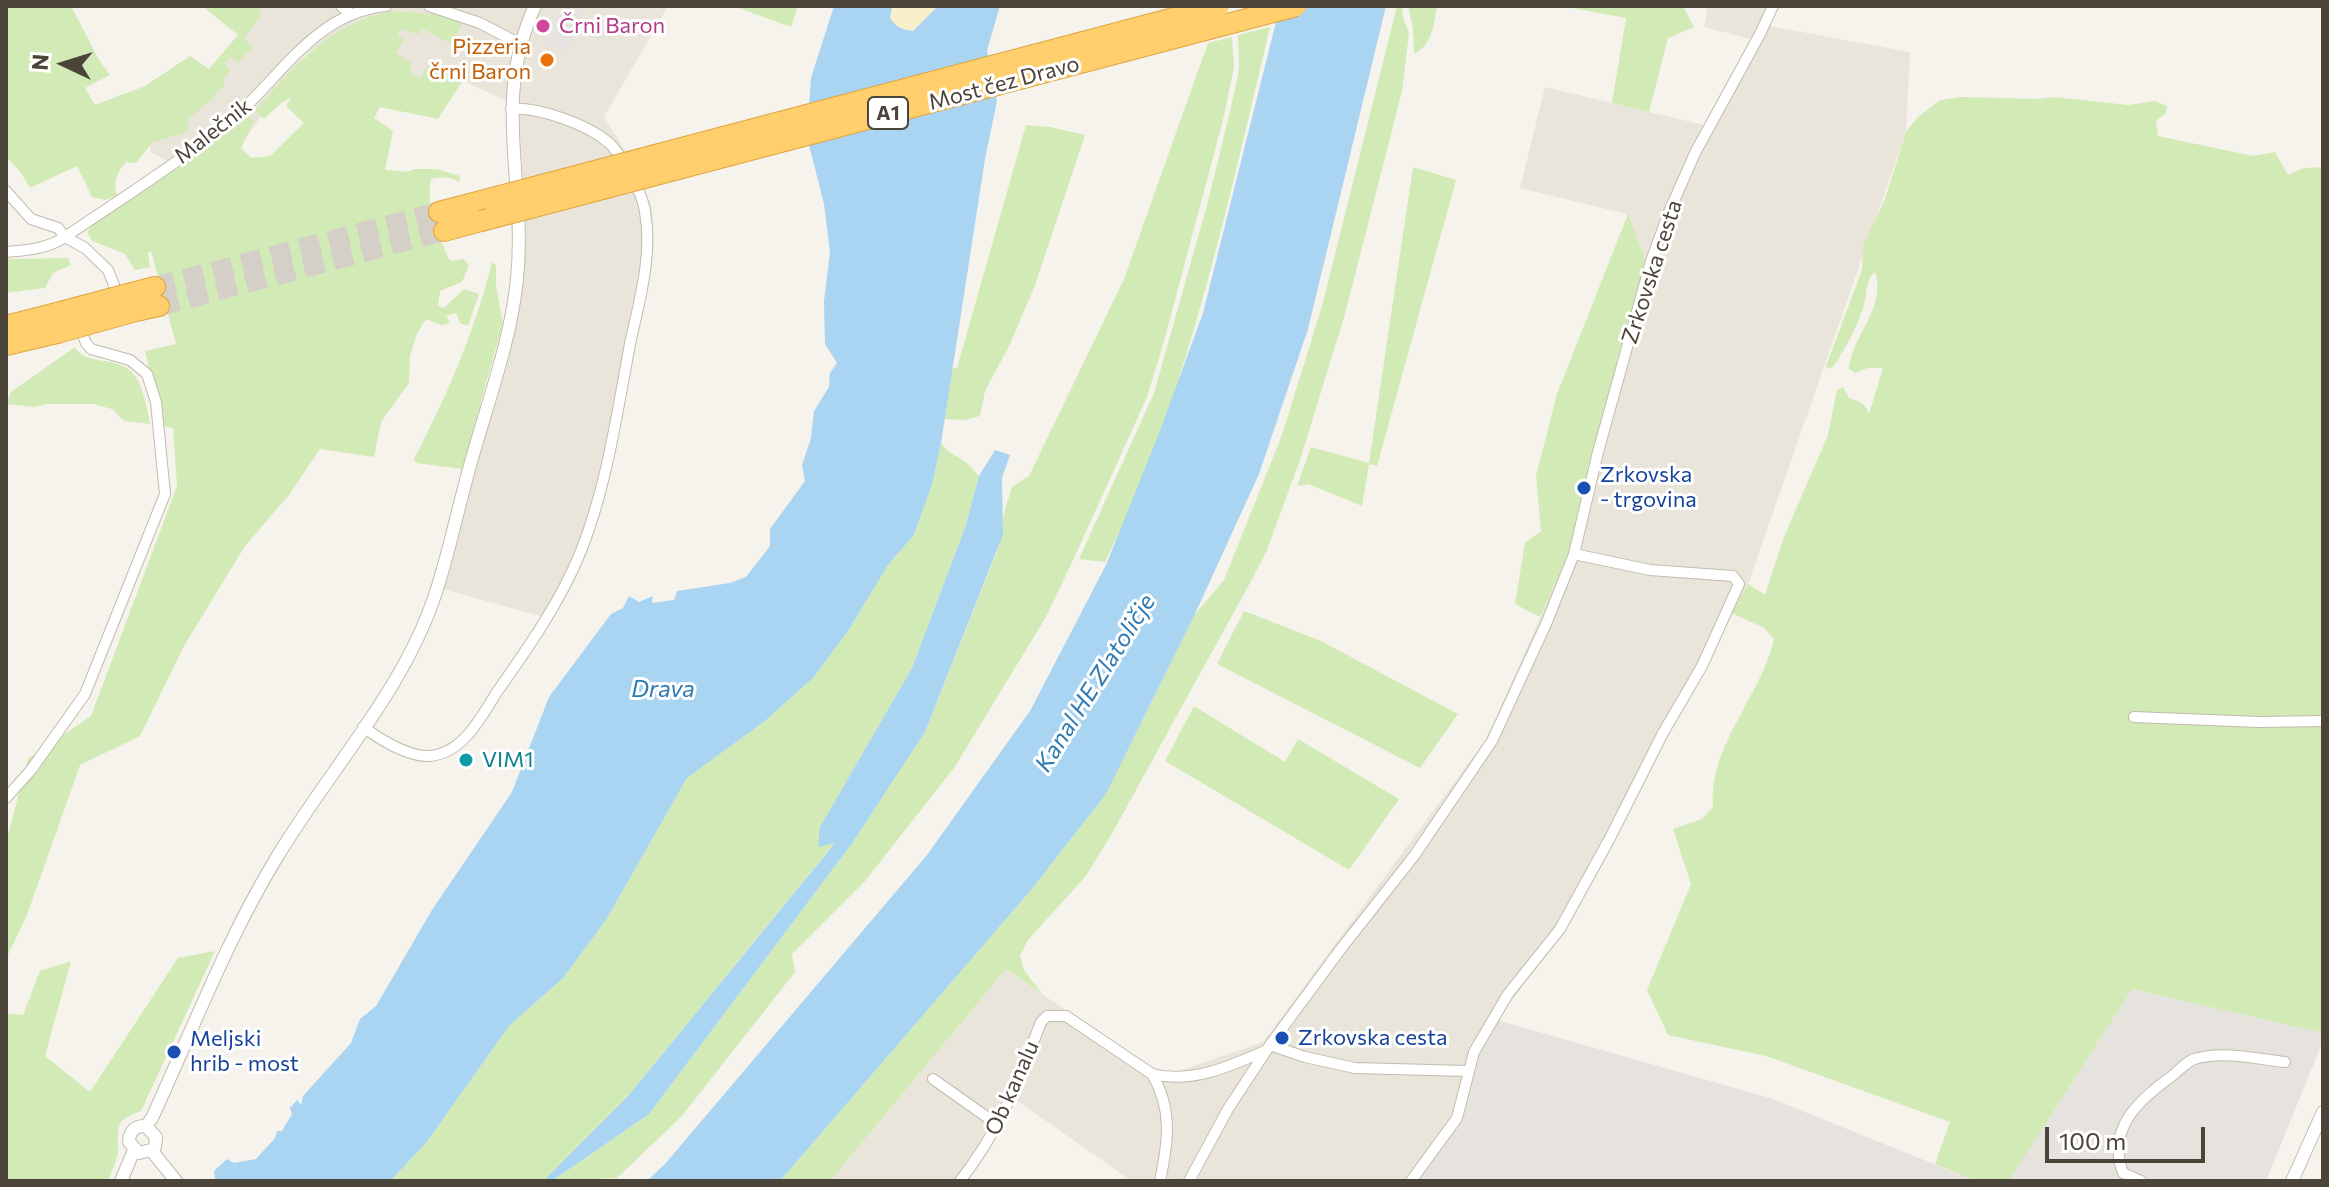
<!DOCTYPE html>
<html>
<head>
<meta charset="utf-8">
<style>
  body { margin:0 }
  #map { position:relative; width:2329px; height:1187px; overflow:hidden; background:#f6f3ec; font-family:Commissioner,sans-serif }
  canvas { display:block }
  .frame { position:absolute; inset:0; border:8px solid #4b4439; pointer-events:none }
  .north { position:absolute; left:24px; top:24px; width:80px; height:80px; -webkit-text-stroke:6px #fff; paint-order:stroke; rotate:274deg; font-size:22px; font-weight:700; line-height:32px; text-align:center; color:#4b4439 }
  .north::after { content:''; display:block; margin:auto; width:28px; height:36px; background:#4b4439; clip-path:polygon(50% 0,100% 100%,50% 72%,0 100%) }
  .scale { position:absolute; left:2045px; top:1127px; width:160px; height:36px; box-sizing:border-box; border:4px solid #4b4439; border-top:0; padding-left:10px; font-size:24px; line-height:28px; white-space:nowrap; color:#4b4439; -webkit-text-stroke:6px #fff; paint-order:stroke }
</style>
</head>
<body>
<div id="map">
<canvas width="2329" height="1187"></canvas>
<div class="frame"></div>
<div class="north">N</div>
<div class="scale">100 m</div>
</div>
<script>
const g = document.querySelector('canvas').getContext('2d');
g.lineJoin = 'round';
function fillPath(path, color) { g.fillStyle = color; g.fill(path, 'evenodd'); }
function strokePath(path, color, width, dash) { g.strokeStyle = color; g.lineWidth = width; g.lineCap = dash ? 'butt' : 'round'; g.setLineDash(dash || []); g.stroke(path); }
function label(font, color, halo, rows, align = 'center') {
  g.font = font + ' Commissioner,sans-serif'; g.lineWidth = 6; g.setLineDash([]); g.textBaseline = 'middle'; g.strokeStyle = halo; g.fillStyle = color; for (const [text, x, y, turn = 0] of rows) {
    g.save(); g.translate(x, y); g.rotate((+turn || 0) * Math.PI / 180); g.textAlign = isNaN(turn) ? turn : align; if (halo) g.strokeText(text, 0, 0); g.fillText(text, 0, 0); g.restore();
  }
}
fillPath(new Path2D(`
  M263,6H668L604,117L634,164L652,208L654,243L649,281L613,459L551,619L443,589L506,359L524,271L526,234L519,106L445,73L433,88L393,68L367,20L334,34L304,56L246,137L183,169L150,152L153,122L219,62L256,9Z
  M1708,6H1778L1769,26L1910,52L1906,132L1748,584L1565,930L1497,1020L1473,1072L1470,1096L1462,1120L1416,1181H1132L1016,1100L986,1153L965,1181H830L1006,969L1152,1070L1176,1072L1263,1042L1487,738L1568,554L1645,259L1627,214L1520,188L1545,87L1704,125L1751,39L1704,27Z`), '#eae5da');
fillPath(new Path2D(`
  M2132,989L2323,1033V1041L2266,1181H2009Z
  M1497,1020L1770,1098L1976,1181H1416L1462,1120L1470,1096L1473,1072L1479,1053Z`), '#e6e2dd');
fillPath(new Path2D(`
  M6,6H71L98,58L110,75L85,88L95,105L145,86L190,56L209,69L238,35L202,6H265L258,10L261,16L244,38L253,47L238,63L230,57L225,64L230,71L223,81L225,84L208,103L189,118L187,132L153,142L136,163L126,162C118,171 112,183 117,195L106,200L92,197L77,166L30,188L21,173L6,156Z
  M733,6H798L791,27Z
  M1397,6H1403L1402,15L1409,33L1402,91L1345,314L1300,460L1267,550L1250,583L1110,837L1085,877L1028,940L1020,956L1024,970L1042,994L1006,969L830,1181H780L1031,890L1106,794L1195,614L1224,580L1282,435L1322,306Z
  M1408,6H1437C1434,25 1432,45 1414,54L1413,29Z
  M1561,6H1683L1694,27L1668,38L1649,112L1612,103L1626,18Z
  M392,11L435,14L462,23L452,44L423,29L418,34L399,29L398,35L405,39L395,53L411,63L410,72L420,79L428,66H443L465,77L438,119L380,107L374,118L393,131L385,170L408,172L414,169H437L460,176L459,182C451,176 441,177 431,179C425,204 439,238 450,261L464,259L469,265L462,282L440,291L438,306L444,308L464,289L479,294L468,326L460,323L456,313L446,316L450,323L442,325L426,319L417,333L410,356L409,383L381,422L374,457L320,449L289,495L245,546L184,646L140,736L80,765L27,915L6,959V842L28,759L91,716L177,486L173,428L163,426L145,351L176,344L151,251L148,253L150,267L135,270L125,254L92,241L87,232L92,226L207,148L249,116L254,122L241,148L251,158L270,156L304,123L286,106L292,97L281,103L264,119L255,110C300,62 324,26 392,11Z
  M1270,27C1235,175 1202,324 1148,468C1136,500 1119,531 1105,562L1079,559L1154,393L1206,209L1230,112L1239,70L1238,35Z
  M1232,37L1234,67L1223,120L1164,341L1147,397L1074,558L1046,617L954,768L865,881L792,954L795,972L681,1117L617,1178L552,1181L649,1114L853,842L925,732L999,547L1004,513L1012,487L1029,476L1124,279L1208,43Z
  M1962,97L2039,99L2054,97L2128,105L2155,101L2167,106L2166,113L2156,121L2158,136L2253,156L2275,152L2288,175L2304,168L2323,167V1033L2132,989L2009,1181H1976L1935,1164L1950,1122L1766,1056L1668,1035L1647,990L1691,884L1673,829L1702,819L1713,807C1709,744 1761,697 1774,639L1764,628L1732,613L1748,584L1765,595L1784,537L1828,435L1837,390L1843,387L1849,398C1860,401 1866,404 1869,414L1883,368H1868L1855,373L1849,369C1851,336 1887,308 1875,272C1866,279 1867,291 1865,301C1859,325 1846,346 1834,366L1828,369L1826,366L1862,270L1863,245L1885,199L1906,132L1918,117L1940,100Z
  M1026,125L1050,127L1085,135L1034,288L1010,344L985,391L980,416L964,420L944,419L952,369L957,368Z
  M1413,167L1456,180L1377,466L1369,464L1362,506L1308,484L1297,486L1311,447L1369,463Z
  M1628,214L1645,259L1568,554L1540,617L1515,604L1525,543L1541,531L1536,476L1557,394Z
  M68,258L71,265L53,273L45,288L6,293V259Z
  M492,262L496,265V286L503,323L462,469L416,463L414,459C447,396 475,331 492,262Z
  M75,347C85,367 119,354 135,376C144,389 147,409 150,424L124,421L112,409L93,404H46L34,407L6,404L11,392Z
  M941,443L949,452L966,462L979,476L966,525L912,668L820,827L836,841L629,1095L543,1181H390L426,1143L509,1026L563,978L606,920L687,778L765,721L814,677L848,631L888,565L914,535L933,481Z
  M1244,611L1321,641L1458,714L1420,768L1217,664Z
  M1194,706L1285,762L1298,739L1399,799L1349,870L1165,761Z
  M215,951L141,1111C115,1120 118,1126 118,1150C118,1160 111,1172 108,1181H6V1013L23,1015L40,971L71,961L45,1056L90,1092L178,958Z`), '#d2eab5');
fillPath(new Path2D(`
  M892,6H938L913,31C903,30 896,27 890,19Z`), '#f9efc9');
fillPath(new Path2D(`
  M562,6H585L568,50L546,46Z`), '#e5e3e0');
fillPath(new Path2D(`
  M834,6H892L890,18C896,27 902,30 913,31L938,6H1000L987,50L997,101L985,159L941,443L933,481L914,535L888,565L848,631L814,677L765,721L687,778L606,920L563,978L509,1026L426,1143L390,1181H215L214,1171L227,1159L234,1163L256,1159L275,1138L277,1131H282L292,1114L290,1108L297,1100L301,1105L303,1096L351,1043L360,1019L376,1006L432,910L512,792L549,697L611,614L623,608L629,596L639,602L653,596L652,603L674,600L677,591L730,583L746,577L770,546V529L805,481L802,465L811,438L814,411L829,387L830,373L837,363L825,344L824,301L830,253L824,204L807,137L811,78Z
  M1280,6H1386L1308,329L1259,474L1195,614L1106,794L1031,890L780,1181H647L665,1164L927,855L1030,711L1106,565L1158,436L1203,313Z
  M995,450L1010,455L1002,478L1003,535L925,732L853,842L649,1114L552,1181H543L629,1095L835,843L818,847L820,827L912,668L966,525L979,476Z`), '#a9d4f2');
strokePath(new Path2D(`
  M155,287L439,212
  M159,306L444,231`), '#d4d0c8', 20, [20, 10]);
const minor = new Path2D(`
  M341,6L351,14
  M429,6L480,23L520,44
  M511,109C539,107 587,124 609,143C615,148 620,157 625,164
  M6,191L31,219L58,228L65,237L85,248L108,270L114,285L113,298
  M6,252C27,250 47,249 65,237C118,201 172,167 222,128C276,86 311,13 386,6
  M2134,717L2259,722L2323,721
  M363,727C380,739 407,757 429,756C463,754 481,717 497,692C528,648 561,601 581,551C607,485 617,413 630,344C639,302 653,255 645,212C644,200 637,188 633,177
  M6,798L31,770L85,694L165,494L156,402L147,374L130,360L91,349L86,343L78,323
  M1270,1045L1305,1057L1355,1068L1468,1071
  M1152,1074C1173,1109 1168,1143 1160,1181
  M933,1079L998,1125
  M960,1181C1000,1130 1018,1082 1041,1022L1047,1016H1066L1152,1074C1191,1084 1231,1066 1267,1050
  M1189,1181L1228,1109L1270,1045L1340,950L1414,856L1492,741L1546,624L1574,554L1598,452L1651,261L1669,212L1695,153L1760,34L1773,6
  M1411,1181L1457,1118L1474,1052L1508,994L1560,929L1610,838L1663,733L1702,666L1739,584L1733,576L1650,570L1574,554
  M2141,1181L2123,1173C2106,1128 2140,1099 2172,1076C2181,1069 2187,1060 2198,1058C2225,1051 2258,1059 2285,1062`);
const tertiary = new Path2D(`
  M146,1126L156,1137L155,1147L151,1150
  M151,1150L139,1153L129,1142C129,1132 135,1125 146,1126L152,1118C192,1031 227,939 277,857C330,769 406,688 437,589C451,545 460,499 473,455C489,398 511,339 517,279C527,182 491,101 535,6
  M151,1150L176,1181
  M121,1181L134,1150
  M2292,1181L2323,1112`);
const motorway = new Path2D(`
  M439,212L489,199
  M444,231L481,221
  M132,293L155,287
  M136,311L159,306
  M6,326L53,314
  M6,345L57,333`);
strokePath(minor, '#c2bbae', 12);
strokePath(tertiary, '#c2bbae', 14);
strokePath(motorway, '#e0a43c', 22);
strokePath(minor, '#fff', 10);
strokePath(tertiary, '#fff', 12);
strokePath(motorway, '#ffcf6e', 20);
const motorwayBridge = new Path2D(`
  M489,199L1219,6
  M481,221L1296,6
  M53,314L132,293
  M57,333L136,311`);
strokePath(motorwayBridge, '#e0a43c', 22, []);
strokePath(motorwayBridge, '#ffcf6e', 20);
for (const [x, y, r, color] of [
  [543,26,8,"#d1479c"],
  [547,60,8,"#e8710a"],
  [1584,488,8,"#1a4fb4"],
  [466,760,8,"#0f9aa8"],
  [1282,1038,8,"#1a4fb4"],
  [174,1052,8,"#1a4fb4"]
]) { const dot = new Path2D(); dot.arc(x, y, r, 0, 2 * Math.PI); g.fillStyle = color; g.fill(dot); strokePath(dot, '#fff', 3); }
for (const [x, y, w] of [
  [888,113,40]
]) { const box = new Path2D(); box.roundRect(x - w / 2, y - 16, w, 32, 6); g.fillStyle = '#fff'; g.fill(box); strokePath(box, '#4b4439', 2); }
label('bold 20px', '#4b4439', null, [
  ["A1",888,113]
]);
label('22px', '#b23c85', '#fff', [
  ["Črni Baron",559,26]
], 'left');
label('22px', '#c56008', '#fff', [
  ["Pizzeria",531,47],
  ["črni Baron",531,72]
], 'right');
label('22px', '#4b4439', '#fff', [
  ["Most čez Dravo",1004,83,-15],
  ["Malečnik",213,131,-38],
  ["Zrkovska cesta",1652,272,-72],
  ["Ob kanalu",1012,1088,-66]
]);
label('22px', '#164399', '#fff', [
  ["Zrkovska",1600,475],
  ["- trgovina",1600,500],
  ["Zrkovska cesta",1298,1038],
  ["Meljski",190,1039],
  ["hrib - most",190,1064]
], 'left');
label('22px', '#0d838f', '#fff', [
  ["VIM1",482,760]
], 'left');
label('italic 24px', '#2e7ab2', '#fff', [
  ["Kanal HE Zlatoličje",1095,683,-58],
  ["Drava",663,689]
]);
</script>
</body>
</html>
